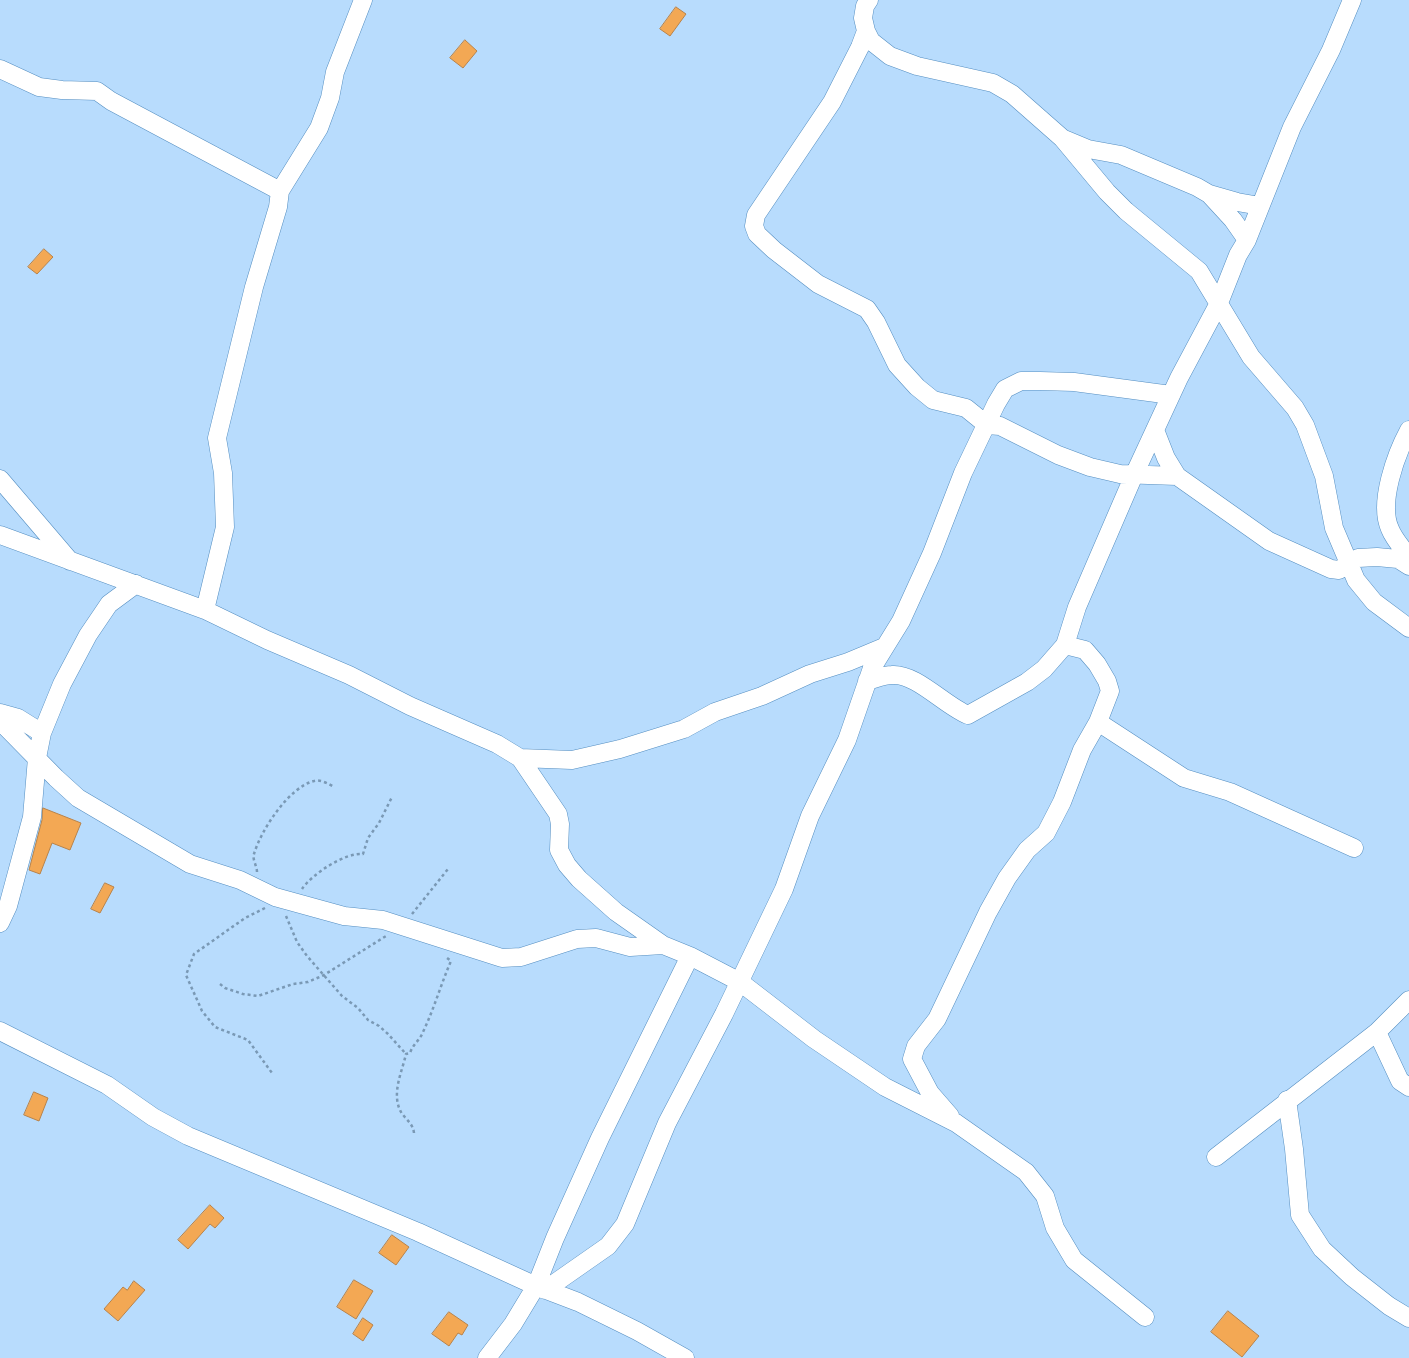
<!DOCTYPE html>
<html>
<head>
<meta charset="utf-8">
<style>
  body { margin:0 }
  canvas { display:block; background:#b8dcfd }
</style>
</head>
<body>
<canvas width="1409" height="1358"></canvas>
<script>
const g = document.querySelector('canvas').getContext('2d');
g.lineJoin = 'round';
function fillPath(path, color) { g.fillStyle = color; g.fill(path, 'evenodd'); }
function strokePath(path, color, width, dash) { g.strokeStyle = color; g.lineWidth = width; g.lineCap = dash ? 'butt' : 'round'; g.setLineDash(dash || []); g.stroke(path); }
const building = new Path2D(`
  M676,7L686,14L670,36L660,29Z
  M465,40L477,51L463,68L450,58Z
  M44,249L53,257L37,274L28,267Z
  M43,808L81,823L70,850L52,843L40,874L29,870L42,820Z
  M105,883L114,887L100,913L91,909Z
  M34,1092L48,1098L39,1121L24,1115Z
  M210,1205L224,1218L215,1228L210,1224L188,1249L178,1240Z
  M392,1235L409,1247L396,1265L379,1253Z
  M354,1280L373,1291L356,1319L337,1307Z
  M134,1281L145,1290L118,1321L104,1309L123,1287L127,1290Z
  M1228,1311L1259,1336L1242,1357L1211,1332Z
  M449,1312L468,1325L462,1335L458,1333L449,1346L432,1334Z
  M363,1318L373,1325L363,1341L353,1334Z`);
fillPath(building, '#f3a854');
strokePath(building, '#b8834a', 1);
const minor = new Path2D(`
  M869,0L865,6L863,18L866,31L871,41L890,56L917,66L993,83L1012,94L1062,138L1107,192L1126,211L1199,271L1251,357L1295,408L1305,425L1324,476L1334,528L1356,580L1374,602L1409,628
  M866,31L860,47L832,102L756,215L754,226L757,234L774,250L818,284L867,309L876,322L897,365L917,387L933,400L966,408L987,425L1000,426L1058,455L1090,467L1120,474L1177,476
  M0,69L39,87L62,90L97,91L111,101L280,191
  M1064,139L1088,149L1121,155L1197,187L1209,194L1237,202L1260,206
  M1210,195L1233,220L1247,240
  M1155,430L1166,458L1177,476L1269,541L1331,569L1339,570L1358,558L1377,557L1398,559L1409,566
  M1409,430C1396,454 1378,503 1390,529C1394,539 1402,548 1409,557
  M0,479L70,561
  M0,535L205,610L267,640L349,675L410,706L497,744L520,758L558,814L560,824L559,850L567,865L579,879L616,912L663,945L690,956L740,982L814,1039L885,1087L956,1123L1026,1172L1045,1196L1055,1228L1074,1260L1145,1317
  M205,610L225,527L223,473L217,438L254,287L278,207L280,191L319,128L330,98L335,72L363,0
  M867,681C875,679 884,675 892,675C916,673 945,706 968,715L1027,682L1044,669L1065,645L1077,607L1134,475L1179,378L1219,303L1238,255L1247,240L1292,127L1331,50L1352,0
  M0,713L18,718L42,733
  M0,721L56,778L78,798L190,864L240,880L275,897L344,916L383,920L502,958L521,957L577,939L596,938L630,947L663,945
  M1098,722L1184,778L1230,792L1354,848
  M520,758L572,760L620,749L684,729L715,712L762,696L810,674L848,662L884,647
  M0,923L8,906L32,817L37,758L42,733L62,684L88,635L109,604L136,584
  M0,1031L107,1085L153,1117L188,1136L418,1232L536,1286L578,1302L637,1331L685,1358
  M1377,1032L1400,1081L1409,1087
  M1287,1100L1294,1149L1300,1215L1322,1249L1352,1277L1389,1306L1409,1318
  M950,1116L930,1093L912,1059L916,1046L937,1019L988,912L1007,878L1027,850L1046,833L1062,802L1082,750L1098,722L1110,691L1107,681L1097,664L1085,650L1065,645
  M1216,1157L1377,1032L1409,1000
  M545,1290L608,1246L625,1224L667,1123L724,1014L784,889L810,816L847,740L872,668L901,621L932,553L963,473L996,404L1005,389L1021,381H1040L1074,382L1171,395
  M487,1358L513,1324L536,1286L555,1238L600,1138L690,956`);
strokePath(minor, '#548ec1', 19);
strokePath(new Path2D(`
  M257,872C257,866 252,859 254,854C261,830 289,787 314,781C320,779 329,784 334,787
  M302,889C311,875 345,852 363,854L368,838L379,823L392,797
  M265,908L245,918L194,954L186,975L202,1011L215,1027L248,1040L272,1073
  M412,914L448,869
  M286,916L297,942L307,956L342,996L358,1008L368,1020L379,1026L388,1034L406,1054
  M220,984L225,988L243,994L258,996L293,984L308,982L324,975L386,936
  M414,1133C413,1123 405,1119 401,1112C391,1094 402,1072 406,1054L410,1053C413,1044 420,1040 423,1032C434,1009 441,984 451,961L447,958`), '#7a99b5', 2.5, [3, 3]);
strokePath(minor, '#fff', 18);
</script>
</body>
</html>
